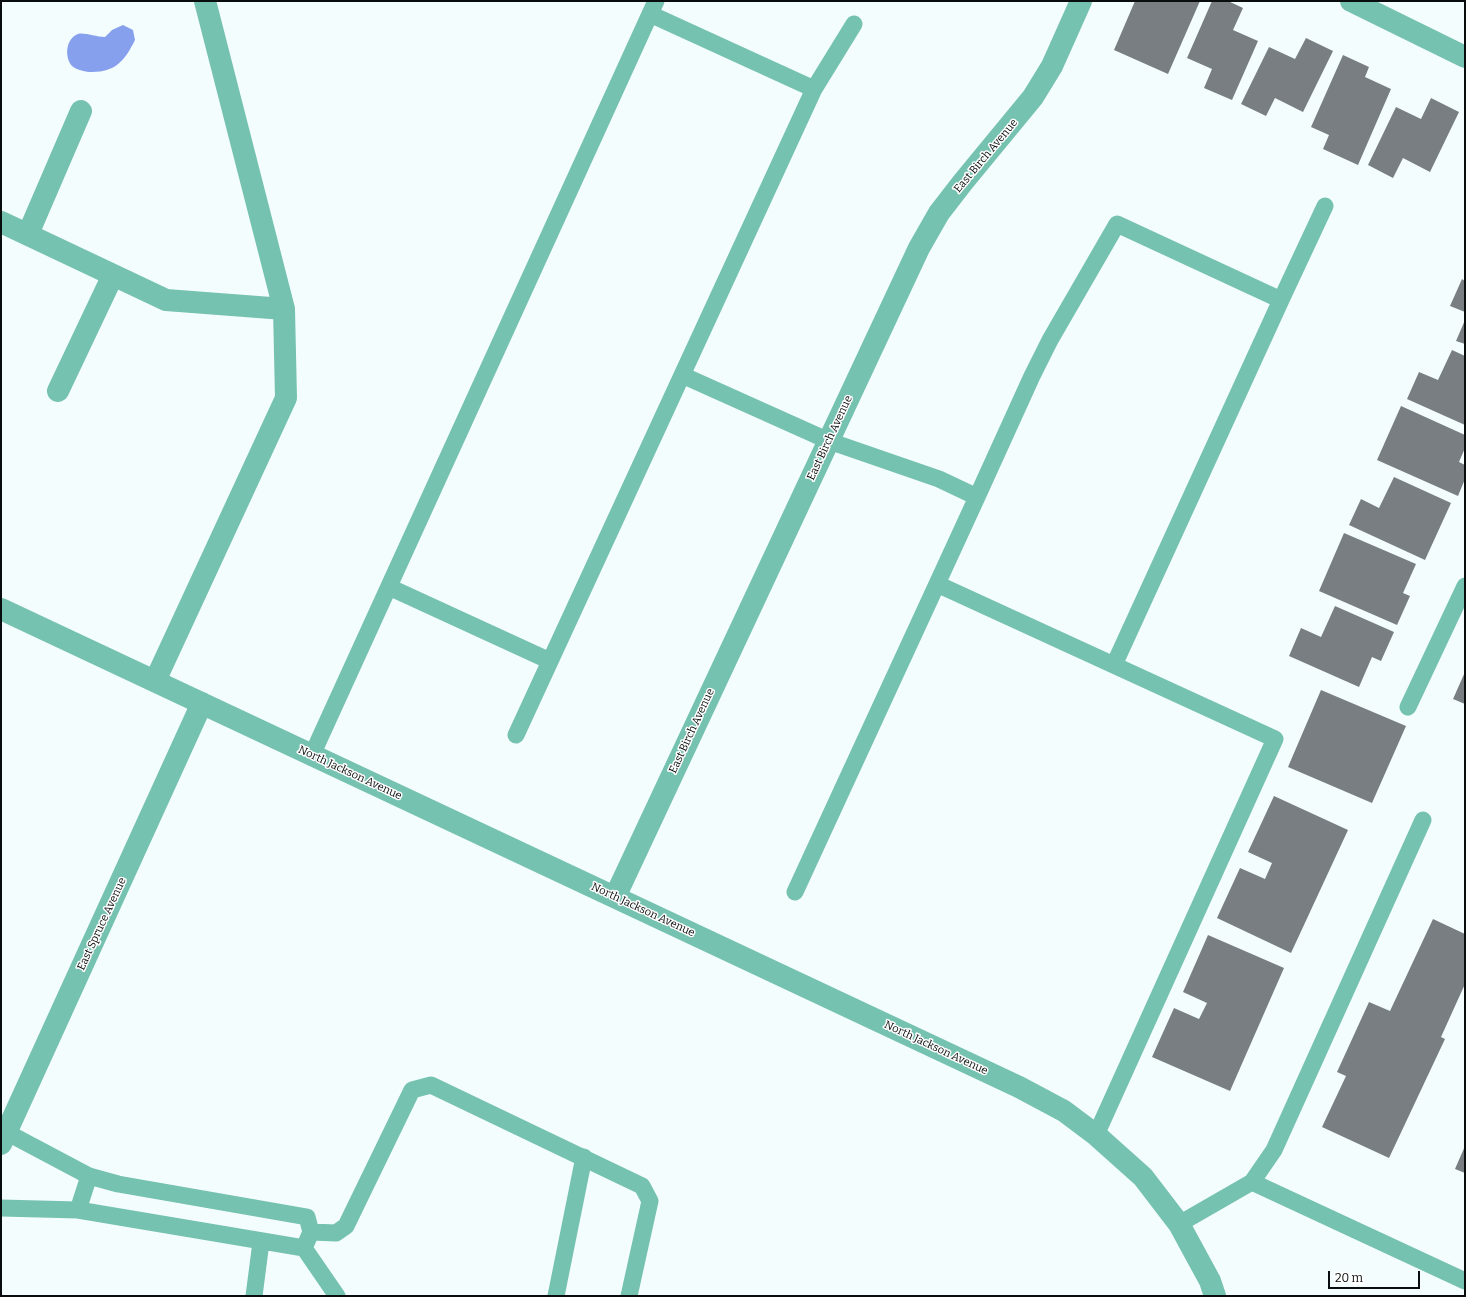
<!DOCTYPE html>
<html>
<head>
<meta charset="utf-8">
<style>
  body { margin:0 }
  #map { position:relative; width:1466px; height:1297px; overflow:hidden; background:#f4fdfe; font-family:Bitter,serif }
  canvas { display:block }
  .frame { position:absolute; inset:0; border:2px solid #0a0d0d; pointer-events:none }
  .scale { position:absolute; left:1328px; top:1271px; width:92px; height:18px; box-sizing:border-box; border:2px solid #0a0d0d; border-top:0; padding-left:5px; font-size:12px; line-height:14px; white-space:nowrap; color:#0a0d0d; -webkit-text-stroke:3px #fff; paint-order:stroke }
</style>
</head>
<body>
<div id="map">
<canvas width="1466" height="1297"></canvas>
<div class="frame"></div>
<div class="scale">20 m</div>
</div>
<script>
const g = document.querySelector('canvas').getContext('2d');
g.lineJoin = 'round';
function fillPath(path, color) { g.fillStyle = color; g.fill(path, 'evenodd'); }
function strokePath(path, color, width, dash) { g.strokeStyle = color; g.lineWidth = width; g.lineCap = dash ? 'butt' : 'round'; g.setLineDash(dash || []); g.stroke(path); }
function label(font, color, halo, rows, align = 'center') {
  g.font = font + ' Bitter,serif'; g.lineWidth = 3; g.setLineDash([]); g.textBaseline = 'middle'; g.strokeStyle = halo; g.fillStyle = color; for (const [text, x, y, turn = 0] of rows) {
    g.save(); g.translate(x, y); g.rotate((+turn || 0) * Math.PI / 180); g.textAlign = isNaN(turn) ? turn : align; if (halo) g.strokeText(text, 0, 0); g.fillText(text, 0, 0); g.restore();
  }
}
fillPath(new Path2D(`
  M123,25L133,30L135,40C125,60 116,72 92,72C86,72 77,70 72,66C64,57 66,38 78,34C83,32 96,37 105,37L112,30Z`), '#86a0ed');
fillPath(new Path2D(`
  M1135,1H1200L1168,74L1114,50Z
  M1212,1H1228L1243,8L1233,30L1258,41L1232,100L1204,88L1212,69L1187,58Z
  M1306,38L1333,51L1303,112L1275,98L1266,116L1241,104L1269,47L1295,59Z
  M1343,55L1369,67L1365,77L1391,89L1358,165L1323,149L1329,135L1311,127Z
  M1431,98L1459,112L1430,172L1403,158L1393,178L1368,165L1396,107L1421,119Z
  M1462,279L1465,281V312L1450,306Z
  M1465,320V344L1456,341Z
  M1452,350L1465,356V425L1407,399L1419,372L1438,380Z
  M1401,406L1465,435V448L1459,462L1465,465V479L1458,496L1377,460Z
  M1394,477L1451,503L1425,560L1349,525L1361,499L1379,508Z
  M1344,533L1416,564L1403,593L1410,596L1397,625L1319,591Z
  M1335,606L1394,632L1381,661L1372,657L1359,687L1289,656L1301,628L1321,637Z
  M1465,672V704L1453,699Z
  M1321,690L1406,726L1372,803L1288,767Z
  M1274,796L1348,830L1291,953L1217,918L1240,868L1265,879L1272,863L1248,852Z
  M1433,919L1465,934V984L1441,1037L1445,1039L1389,1158L1322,1127L1346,1076L1337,1072L1369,1002L1390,1011Z
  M1208,935L1284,968L1230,1091L1152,1057L1174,1008L1199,1019L1207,1003L1183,992Z
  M1465,1146V1173L1455,1169Z`), '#787e82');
strokePath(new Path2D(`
  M656,1L650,14L814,89L854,24
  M682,375L829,441L939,479L977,497L937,584L1275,739L1096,1135
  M977,497L1032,376L1050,340L1117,224L1281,300L1325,206
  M389,587L550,661
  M1114,665L1281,300
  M1408,707L1465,586
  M516,735L814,89
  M312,755L650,14
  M795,892L937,584
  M1252,1182L1274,1150L1423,820
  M1,1208L78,1210L304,1248L311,1232L307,1217L118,1184L89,1176L6,1132
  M78,1210L89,1176
  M1179,1224L1252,1182L1465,1281
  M311,1232L336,1233L346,1226L412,1090L431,1085L642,1186L650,1201L629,1296
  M304,1248L337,1296
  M254,1296L261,1242
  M556,1296L584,1157`), '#76c2b1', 17);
strokePath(new Path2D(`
  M1351,1L1465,57
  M1,222L166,300L284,309
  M28,234L81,111
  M58,391L113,275
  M1,609L1019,1087L1064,1111L1096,1135L1143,1177L1179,1224L1210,1281L1215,1296
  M155,681L286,398L284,309L205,1
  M615,897L919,248L939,213L963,182L1033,97L1052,66L1081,1
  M1,1144L202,703`), '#76c2b1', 22);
label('11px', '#0a0d0d', '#fff', [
  ["East Birch Avenue",986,156,-50],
  ["East Birch Avenue",830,438,-65],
  ["East Birch Avenue",692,731,-65],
  ["North Jackson Avenue",350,773,25],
  ["North Jackson Avenue",643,910,25],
  ["East Spruce Avenue",102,924,-65],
  ["North Jackson Avenue",936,1048,25]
]);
</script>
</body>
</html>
